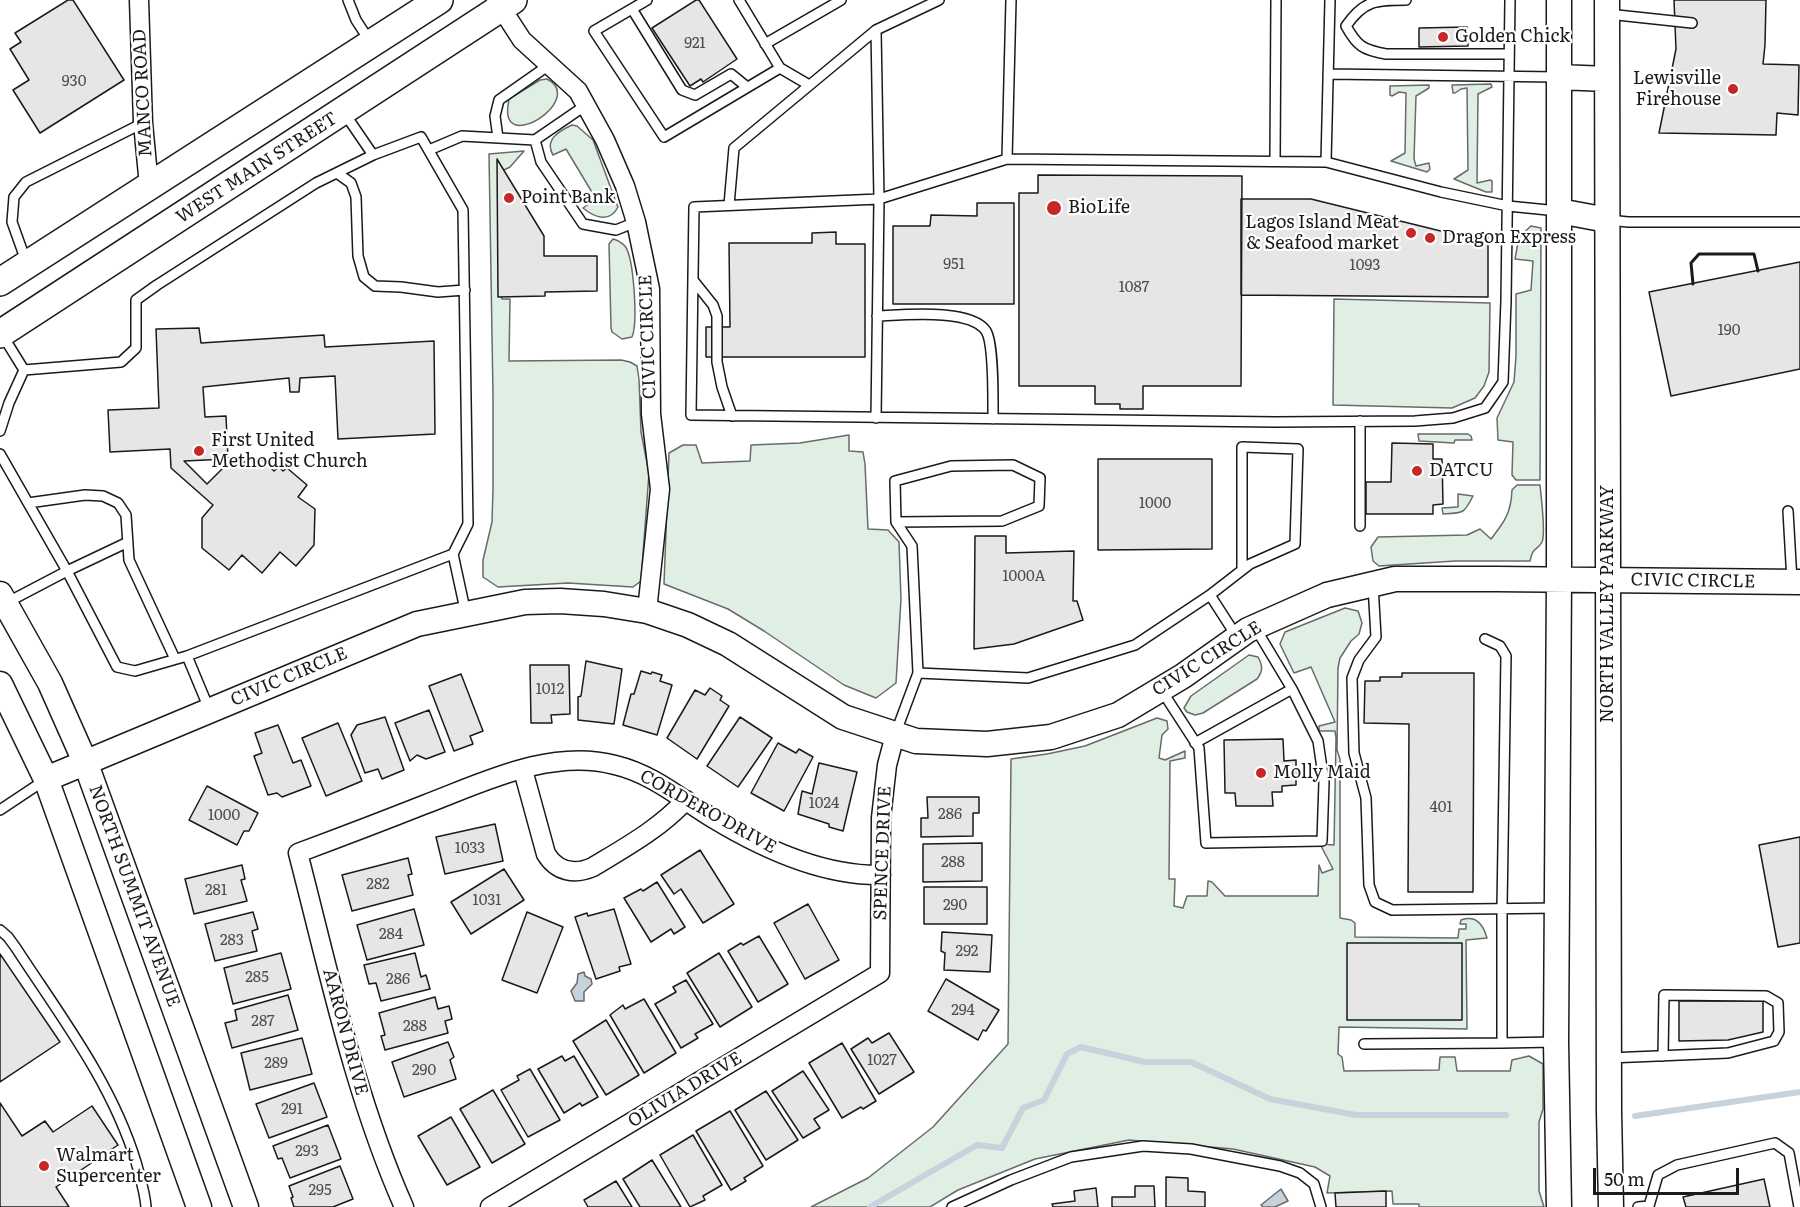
<!DOCTYPE html>
<html>
<head>
<meta charset="utf-8">
<style>
  body { margin:0 }
  #map { position:relative; width:1800px; height:1207px; overflow:hidden; background:#fff; font-family:Literata,serif }
  canvas { display:block }
  .scale { position:absolute; left:1593px; top:1168px; width:146px; height:27px; box-sizing:border-box; border:3px solid #1a1a1a; border-top:0; padding-left:8px; font-size:18px; line-height:21px; white-space:nowrap; color:#1a1a1a; -webkit-text-stroke:4px #fff; paint-order:stroke }
</style>
</head>
<body>
<div id="map">
<canvas width="1800" height="1207"></canvas>
<div class="scale">50 m</div>
</div>
<script>
const g = document.querySelector('canvas').getContext('2d');
g.lineJoin = 'round';
function fillPath(path, color) { g.fillStyle = color; g.fill(path, 'evenodd'); }
function strokePath(path, color, width, dash) { g.strokeStyle = color; g.lineWidth = width; g.lineCap = dash ? 'butt' : 'round'; g.setLineDash(dash || []); g.stroke(path); }
function label(font, color, halo, rows, align = 'center') {
  g.font = font + ' Literata,serif'; g.lineWidth = 4.5; g.setLineDash([]); g.textBaseline = 'middle'; g.strokeStyle = halo; g.fillStyle = color; for (const [text, x, y, turn = 0] of rows) {
    g.save(); g.translate(x, y); g.rotate((+turn || 0) * Math.PI / 180); g.textAlign = isNaN(turn) ? turn : align; if (halo) g.strokeText(text, 0, 0); g.fillText(text, 0, 0); g.restore();
  }
}
const green = new Path2D(`
  M547,79C582,97 519,142 509,119C506,113 508,105 509,99L540,80Z
  M1491,84L1492,87L1478,94L1477,183L1490,180L1492,181V192H1486L1454,179L1468,170L1467,88L1461,89L1455,93H1453L1452,85Z
  M1429,85V88L1416,96L1414,159L1416,166L1429,163L1430,169L1427,172L1391,161L1405,153L1406,93L1399,92L1392,96L1390,95V86Z
  M572,125L577,126L593,140L616,202L618,207C610,223 595,218 583,208L596,199L566,149L553,155C544,140 559,131 572,125Z
  M524,151L510,167L498,173L500,290L502,299H510L509,361L621,360L630,362L637,366L639,379L641,432L649,473L641,581L633,587L568,583L498,587L483,577V560L492,522L493,488V396L489,154Z
  M1531,226L1541,228L1540,480H1516L1512,475L1513,442L1498,440L1497,418L1514,382L1516,356V294L1531,290L1533,261L1515,259L1519,237Z
  M613,239C617,240 622,243 625,246C634,258 638,323 632,337L622,339L612,332L611,328L609,244Z
  M1334,299L1490,303L1489,372L1484,386L1475,398L1452,408L1333,405Z
  M1418,434H1468L1471,436L1472,440H1455L1454,443L1419,441Z
  M849,435V451L863,452L865,464L868,529L888,530L899,542L901,599L896,683L876,698L844,685L764,631L728,609L664,584L669,453L683,445H696L702,463L750,461L751,445L800,443Z
  M1517,485H1540C1541,496 1546,533 1542,542C1537,551 1533,546 1530,561H1455L1379,566L1373,561L1371,547L1378,537L1467,535L1480,529L1491,539C1505,521 1511,513 1512,490Z
  M1458,494L1473,496C1464,514 1463,513 1443,514L1442,508L1458,507Z
  M1345,608L1358,611L1362,623L1359,634L1351,641L1340,658L1338,668L1337,750L1340,759V918L1351,920L1355,923V937L1458,938L1459,929H1466V924H1460L1461,920C1476,915 1483,924 1487,938L1466,940L1467,1029L1339,1027L1338,1054L1342,1057L1344,1071L1439,1070L1440,1057H1455L1457,1071H1510L1512,1060L1529,1056L1543,1064V1109L1539,1122V1191L1544,1207H1419V1204H1393L1392,1191L1327,1193L1330,1176L1315,1167L1233,1149L1129,1140L1035,1159L958,1190L930,1207H811L868,1178L933,1127L1008,1044L1011,759L1047,754L1085,746L1157,718L1167,721L1168,729L1162,735L1159,758L1165,760L1185,751V758L1170,761L1169,879H1175L1174,906L1183,908L1187,896H1207L1208,881L1212,882L1225,896H1318L1319,865L1322,873L1333,869L1320,844L1334,845L1336,738L1335,731H1319V726L1335,722L1311,667L1294,673L1280,644L1285,632Z
  M1249,655L1258,657C1263,666 1263,671 1257,679L1203,713L1195,715L1187,712L1184,708L1191,696Z`);
fillPath(green, '#e0efe3');
strokePath(green, '#6a6a6a', 1.5);
const water = new Path2D(`
  M584,972L585,976L591,979L592,984L584,992V1001H575L571,991L577,983L578,974Z
  M1281,1189L1288,1201L1275,1207H1263L1261,1205Z`);
fillPath(water, '#c6d2dc');
strokePath(water, '#6a6a6a', 1.5);
strokePath(new Path2D(`
  M1635,1116L1800,1092
  M870,1207L977,1145L1002,1148L1023,1108L1044,1100L1067,1054L1081,1047L1145,1062H1191L1270,1099L1356,1115H1506`), '#c6d2dc', 6);
const building = new Path2D(`
  M68,0H73L124,80L40,133L13,90L29,80L10,49L21,42L15,33Z
  M696,0H699L737,59L703,82L701,79L690,86L652,28Z
  M1674,0H1766L1765,45L1763,64L1799,65L1798,115L1777,113L1776,135L1659,133L1676,49Z
  M1467,27L1468,46L1419,47V28Z
  M497,159L544,236V256H597V291L545,292V296L498,297Z
  M1038,175L1242,176L1241,386H1143V409H1120V404H1095V386H1019V193H1038Z
  M1241,199H1311L1465,237H1488V297L1241,295Z
  M977,203H1014V304H893V226H930L931,215L977,216Z
  M836,232V244H865V357H706V327H730L729,243H812V233Z
  M1800,262V369L1671,396L1649,292Z
  M199,328L201,343L324,335L325,347L434,341L435,434L338,439L335,376L300,378L299,392H290L289,378L203,387L205,417L226,416L228,459L184,461L207,484L227,464L262,460L274,471L279,467L283,471L287,468L307,485L298,497L315,509L314,545L296,566L280,552L262,573L242,555L229,570L202,548V518L213,505L171,468L170,449L110,452L108,410L159,408L156,329Z
  M1392,443L1433,444V459H1442L1443,504L1433,505V514H1366V482H1391Z
  M1098,459H1212V549L1098,550Z
  M975,536H1006V553L1074,551L1073,601H1077L1083,620L1014,644L974,649Z
  M586,661L622,669L614,724L578,720V697L581,696Z
  M530,665H569L570,714L551,715L552,723H531Z
  M641,671L651,674L652,672L662,675L660,681L672,685L657,735L623,725L631,694H634Z
  M1402,673H1474L1473,892H1408L1409,724L1364,723L1365,681H1380V677H1402Z
  M461,674L483,731L470,736L473,744L454,751L429,686Z
  M710,688L722,696L720,700L729,706L697,759L667,738L695,690L705,695Z
  M429,710L445,752L426,759L417,755L410,761L395,723Z
  M385,717L404,770L382,779L378,769L365,773L351,735L357,725Z
  M740,717L772,738L738,787L707,766Z
  M338,723L362,781L326,796L302,738Z
  M278,725L293,763L301,760L311,786L282,797L277,793L268,795L254,756L262,753L255,733Z
  M1283,739L1284,761L1296,760V785L1282,786V792H1272L1273,806H1236L1235,793H1225L1224,740Z
  M778,743L796,753L799,749L813,757L784,811L751,793Z
  M819,763L857,772L843,831L829,827V824L798,814L802,791L812,794Z
  M207,786L258,813L249,831H244L237,845L189,820Z
  M927,797H979V813H973V836L921,837V818H928Z
  M495,824L503,861L445,874L436,837Z
  M1800,837V943L1778,947L1759,845Z
  M982,843V881L923,882V844Z
  M700,850L734,904L703,923L681,889L674,894L661,875Z
  M408,858L412,874L408,875L413,895L352,911L342,875Z
  M242,865L245,879L241,880L247,901L194,914L185,879Z
  M504,869L524,900L471,934L451,902Z
  M657,882L685,927L674,934L671,929L651,942L624,898L641,889L643,891Z
  M924,887H987V924H924Z
  M808,904L839,960L805,979L774,923Z
  M414,909L424,945L367,960L357,925Z
  M614,909L631,964L619,967L620,971L596,979L575,917L587,913L588,916Z
  M253,912L258,929L252,931L257,951L215,961L205,924Z
  M527,912L563,927L537,993L502,980Z
  M942,932L992,935L990,972L944,970L945,953L941,951Z
  M759,936L788,984L758,1002L728,951L741,943L743,945Z
  M1347,943H1462V1020H1347Z
  M281,953L291,989L233,1004L224,968Z
  M415,953L421,977L426,975L430,989L381,1001L376,983L369,984L364,965Z
  M719,953L752,1007L720,1027L687,973Z
  M0,954L60,1042L0,1082Z
  M946,979L999,1010L986,1031L983,1030L978,1040L928,1011Z
  M686,980L713,1024L695,1034L698,1038L681,1048L655,1004L676,992L673,987Z
  M288,995L298,1030L232,1048L225,1023L237,1020L235,1010Z
  M435,997L438,1009L449,1006L452,1019L445,1021L448,1033L385,1050L381,1036L385,1035L379,1013Z
  M644,999L676,1053L644,1073L610,1015L623,1005L625,1009Z
  M1679,1001H1763V1032L1728,1040L1679,1041Z
  M606,1020L639,1075L606,1095L573,1041Z
  M889,1033L914,1072L879,1094L851,1049L868,1038L872,1043Z
  M302,1038L312,1074L250,1090L241,1053Z
  M448,1042L454,1057L450,1060L456,1079L404,1097L392,1062Z
  M842,1043L876,1101L863,1109L861,1107L842,1118L809,1063Z
  M562,1056L565,1061L574,1056L598,1097L582,1106L580,1103L564,1113L538,1069Z
  M530,1069L560,1120L528,1137L501,1090L519,1080L517,1076Z
  M803,1071L829,1110L814,1119L820,1128L803,1138L772,1091Z
  M314,1083L327,1117L269,1138L256,1104Z
  M493,1090L525,1144L492,1163L460,1109Z
  M766,1091L798,1140L766,1160L735,1110Z
  M0,1103L22,1136L45,1121L53,1132L92,1106L118,1145L56,1187L69,1207H0Z
  M730,1111L763,1166L744,1178L746,1181L731,1190L696,1131Z
  M451,1117L480,1167L447,1185L418,1136Z
  M328,1125L341,1159L290,1178L282,1158L278,1159L273,1146Z
  M693,1135L722,1185L703,1196L705,1200L690,1207L660,1155Z
  M652,1160L681,1207H640L623,1179Z
  M340,1166L353,1199L333,1207H294L291,1198L293,1197L289,1186Z
  M1166,1177L1188,1178V1191L1205,1192V1207H1166Z
  M1764,1179L1770,1207H1686L1683,1197Z
  M616,1181L632,1207H588L584,1200Z
  M1135,1186H1154L1155,1207H1112V1197H1135Z
  M1096,1188L1098,1207H1053L1052,1204L1075,1201L1074,1191Z
  M1386,1191V1207H1336L1335,1193Z`);
fillPath(building, '#e6e6e6');
strokePath(building, '#1a1a1a', 1.5);
const lane = new Path2D(`
  M348,0L356,20L369,40
  M647,0L594,31L664,137L780,68L739,0
  M939,0L876,30L879,199L694,207L691,415L1276,422L1415,421L1453,418L1485,408L1503,382L1506,301L1510,0
  M1330,0L1326,162L1441,192L1508,206L1558,211
  M1406,0C1376,0 1364,0 1346,26C1357,46 1363,50 1386,54H1509
  M632,9L682,90L695,95L731,74L747,87
  M1608,14L1692,23
  M765,44L841,0
  M780,68L809,85
  M1328,74L1557,77
  M586,105L535,140L541,162L583,224L616,230L636,222
  M345,114L373,155L421,137L463,210L468,524L453,554L466,614
  M498,138L495,116L499,100L549,65
  M429,150L462,136L535,140
  M1007,159L1011,0
  M1275,161L1276,0
  M337,173L351,183L356,197L358,256L364,277L375,286L401,287L438,292L465,290
  M729,205L734,148L876,30
  M1609,220L1628,222H1800
  M26,261L12,222L14,197L26,182L143,123
  M693,280L713,305L717,316V362L722,387L732,416
  M877,316C902,315 971,308 986,331C994,343 993,402 993,419
  M24,370L121,362L136,348V300L157,285L316,183L373,155
  M876,418L879,199L1007,159L1326,162
  M0,431L9,403L24,370L3,336
  M0,454L67,571L6,603
  M28,503L85,495L103,496L118,503L126,515L129,560L175,659
  M1788,511L1792,581
  M896,522L1002,521L1039,506L1040,478L1013,465L951,466L895,481L896,522L912,546L918,673L896,732
  M1360,526V421
  M126,543L67,571L117,667L135,671L187,656L210,711
  M1373,585L1376,637L1359,660L1352,678L1354,753L1366,798L1369,885L1375,902L1392,910L1557,908
  M1210,595L1250,564L1295,544L1298,449L1242,447V570
  M1485,639L1500,646L1506,656L1502,907V1043L1554,1042
  M187,656L453,554
  M918,673L1028,678L1135,645L1210,595L1237,637
  M1162,691L1199,748L1206,843L1322,841L1324,782L1318,741L1292,689L1256,629
  M1195,743L1292,689
  M0,810L45,780
  M0,930L8,937L16,948C61,1017 112,1083 136,1162C140,1177 145,1192 146,1207
  M1364,1044L1502,1043
  M1609,1058L1728,1053L1774,1041L1779,1032L1778,1003L1766,996L1664,995L1663,1056
  M952,1207L1011,1180L1071,1157L1143,1146L1191,1149L1280,1166L1300,1173L1314,1184L1321,1207
  M1638,1207L1649,1206L1658,1175L1677,1165L1775,1143L1789,1153L1799,1207`);
const street = new Path2D(`
  M139,0L143,123L149,186
  M496,0L522,40L578,91L605,140L625,186L636,222L650,289L651,414L660,489L647,611
  M523,770L546,854C557,872 575,875 593,867C626,847 659,829 686,800
  M404,1207C354,1094 329,972 298,853C341,837 383,821 426,804C484,782 551,748 615,765C653,774 681,799 714,819C762,848 824,876 881,875
  M490,1207L880,973L881,818L887,765L895,735`);
const secondary = new Path2D(`
  M1607,0L1609,1112L1611,1207
  M1559,77L1607,79
  M1559,211L1607,220
  M0,594L50,683L86,764L246,1207
  M0,684L46,779L199,1207
  M46,779L417,624L525,602L560,601L604,604L647,611L688,625L728,644L843,717L916,741L987,744L1051,737L1118,715L1183,676L1248,630L1327,595L1395,579H1496L1800,582
  M1559,1207L1556,1042L1559,579V0`);
const primary = new Path2D(`
  M0,282L439,0
  M0,334L513,0`);
strokePath(lane, '#1a1a1a', 12);
strokePath(street, '#1a1a1a', 21);
strokePath(secondary, '#1a1a1a', 27);
strokePath(primary, '#1a1a1a', 30);
strokePath(lane, '#fff', 9);
strokePath(street, '#fff', 18);
strokePath(secondary, '#fff', 24);
strokePath(primary, '#fff', 27);
strokePath(new Path2D(`
  M1693,284L1691,263L1699,254H1754L1758,271`), '#1a1a1a', 3);
for (const [x, y, r, color] of [
  [1443,37,6,"#c62828"],
  [1733,89,6,"#c62828"],
  [509,198,6,"#c62828"],
  [1054,208,8,"#c62828"],
  [1411,233,6,"#c62828"],
  [1430,238,6,"#c62828"],
  [199,451,6,"#c62828"],
  [1417,471,6,"#c62828"],
  [1261,773,6,"#c62828"],
  [44,1166,6,"#c62828"]
]) { const dot = new Path2D(); dot.arc(x, y, r, 0, 2 * Math.PI); g.fillStyle = color; g.fill(dot); strokePath(dot, '#fff', 2); }
label('15px', '#4d4d4d', null, [
  ["921",695,44],
  ["930",74,82],
  ["951",954,265],
  ["1093",1365,266],
  ["1087",1134,288],
  ["190",1729,331],
  ["1000",1155,504],
  ["1000A",1024,577],
  ["1012",550,690],
  ["1024",824,804],
  ["401",1441,808],
  ["286",950,815],
  ["1000",224,816],
  ["1033",470,849],
  ["288",953,863],
  ["282",378,885],
  ["281",216,891],
  ["1031",487,901],
  ["290",955,906],
  ["284",391,935],
  ["283",232,941],
  ["292",967,952],
  ["285",257,978],
  ["286",398,980],
  ["294",963,1011],
  ["287",263,1022],
  ["288",415,1027],
  ["1027",882,1061],
  ["289",276,1064],
  ["290",424,1071],
  ["291",292,1110],
  ["293",307,1152],
  ["295",320,1191]
]);
label('18px', '#1a1a1a', '#fff', [
  ["Golden Chick",1455,37],
  ["Lewisville",1721,79,"right"],
  ["Firehouse",1721,100,"right"],
  ["Point Bank",521,198],
  ["BioLife",1068,208],
  ["Lagos Island Meat",1399,223,"right"],
  ["& Seafood market",1399,244,"right"],
  ["Dragon Express",1442,238],
  ["First United",211,441],
  ["Methodist Church",211,462],
  ["DATCU",1429,471],
  ["Molly Maid",1273,773],
  ["Walmart",56,1156],
  ["Supercenter",56,1177]
], 'left');
label('18px', '#1a1a1a', '#fff', [
  ["MANCO ROAD",143,93,-93],
  ["WEST MAIN STREET",257,168,-33],
  ["CIVIC CIRCLE",648,337,-92],
  ["CIVIC CIRCLE",1693,581,1],
  ["NORTH VALLEY PARKWAY",1608,604,-90],
  ["CIVIC CIRCLE",1207,659,-32],
  ["CIVIC CIRCLE",289,677,-23],
  ["CORDERO DRIVE",708,812,29],
  ["SPENCE DRIVE",883,853,-88],
  ["NORTH SUMMIT AVENUE",134,896,70],
  ["AARON DRIVE",345,1032,75],
  ["OLIVIA DRIVE",685,1090,-31]
]);
</script>
</body>
</html>
